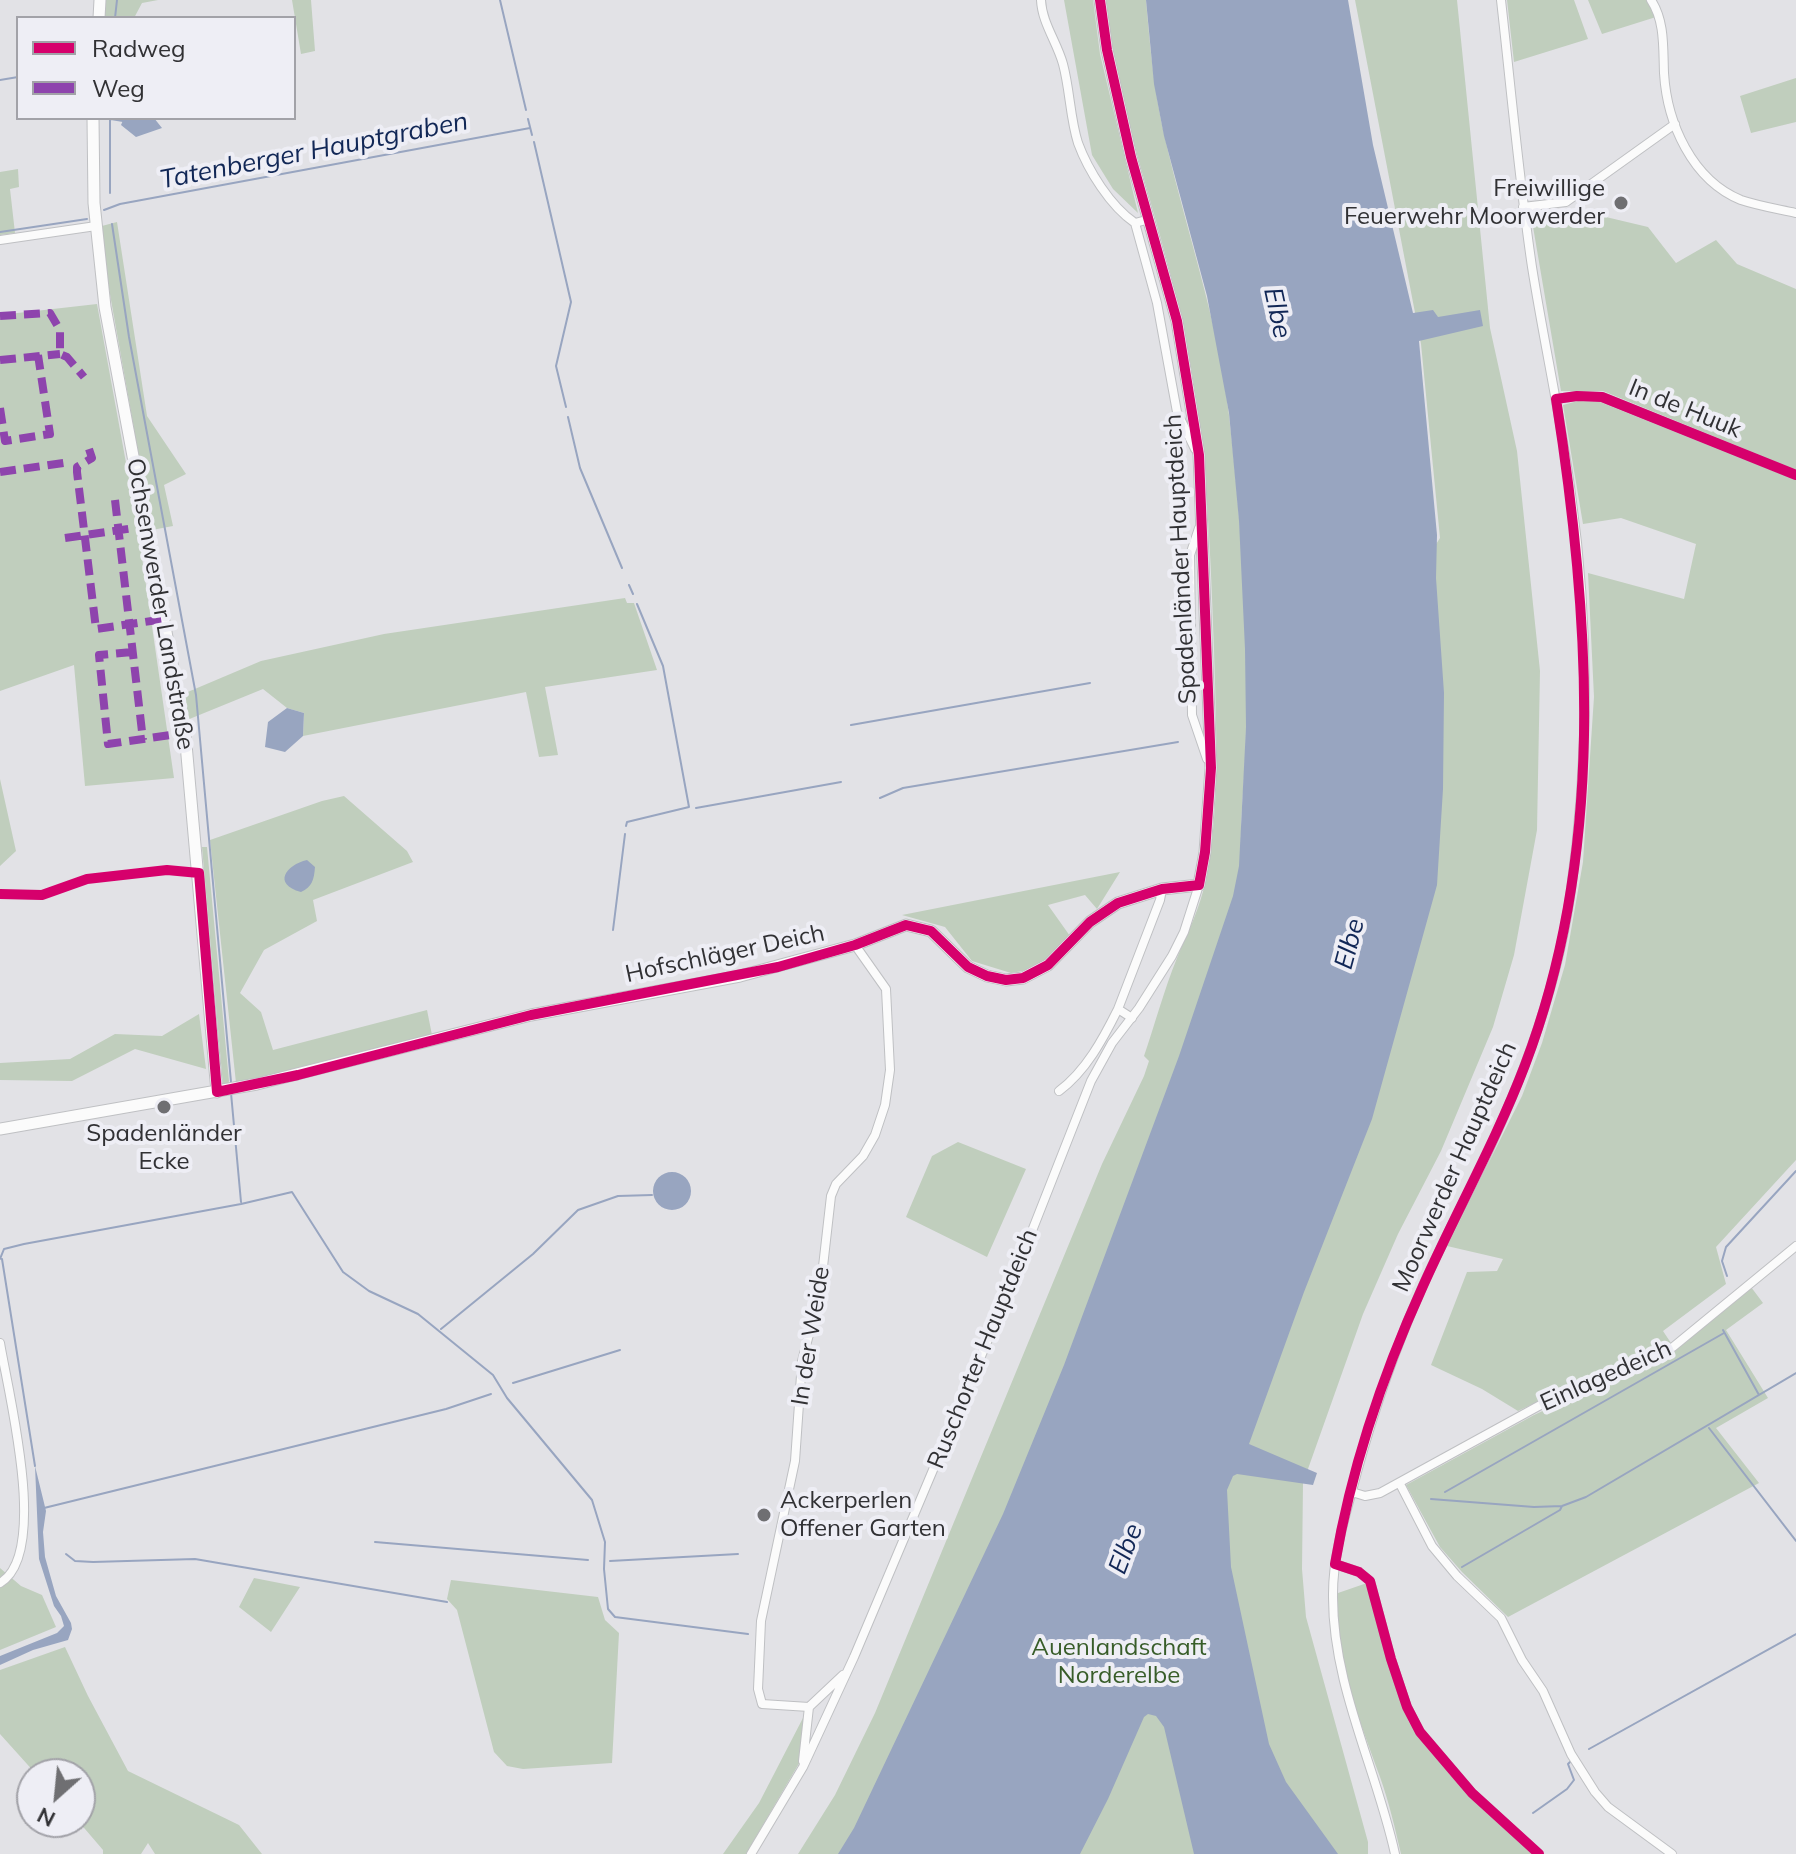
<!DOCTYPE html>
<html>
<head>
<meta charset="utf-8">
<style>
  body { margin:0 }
  #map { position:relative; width:1796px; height:1854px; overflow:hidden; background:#e2e2e6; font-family:Mulish,sans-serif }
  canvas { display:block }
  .legend { position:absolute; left:16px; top:16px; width:280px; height:104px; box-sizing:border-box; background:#eeeef5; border:2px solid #a2a2a8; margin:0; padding:10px 14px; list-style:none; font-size:24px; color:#313134 }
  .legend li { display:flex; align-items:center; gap:16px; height:40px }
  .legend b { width:40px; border:2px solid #a2a2a8 }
  .north { position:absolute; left:16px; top:1758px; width:80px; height:80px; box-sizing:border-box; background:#eeeef5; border:2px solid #a2a2a8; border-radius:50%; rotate:207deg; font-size:22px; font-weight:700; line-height:32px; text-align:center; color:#313134 }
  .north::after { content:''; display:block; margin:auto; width:28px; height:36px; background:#6f6f72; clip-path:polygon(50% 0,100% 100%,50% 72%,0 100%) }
</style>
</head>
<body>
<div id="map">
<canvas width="1796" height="1854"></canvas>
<ul class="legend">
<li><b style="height:10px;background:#d6006c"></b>Radweg</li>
<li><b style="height:10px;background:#8e44ad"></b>Weg</li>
</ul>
<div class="north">N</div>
</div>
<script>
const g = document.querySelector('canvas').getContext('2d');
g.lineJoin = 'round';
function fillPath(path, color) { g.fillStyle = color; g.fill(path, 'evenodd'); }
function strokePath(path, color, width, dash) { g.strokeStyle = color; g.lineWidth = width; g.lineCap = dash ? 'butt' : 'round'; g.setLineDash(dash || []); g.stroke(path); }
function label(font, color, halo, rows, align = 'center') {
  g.font = font + ' Mulish,sans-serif'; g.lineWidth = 8; g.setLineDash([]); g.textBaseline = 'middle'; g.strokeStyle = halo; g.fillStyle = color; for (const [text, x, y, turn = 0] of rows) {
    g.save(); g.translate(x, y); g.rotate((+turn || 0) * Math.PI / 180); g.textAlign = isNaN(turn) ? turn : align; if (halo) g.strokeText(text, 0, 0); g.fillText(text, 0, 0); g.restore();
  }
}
fillPath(new Path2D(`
  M104,0H158L142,3L134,18H103Z
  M292,0H311L315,51L301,54Z
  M1064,0H1093L1100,54L1138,213L1113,189L1092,155Z
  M1104,0H1146C1150,46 1154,92 1165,138C1186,230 1218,320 1229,415C1241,518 1248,625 1246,729C1246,768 1240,812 1241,850L1440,538L1421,344L1355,0H1457L1490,328L1517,451L1540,671L1537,830L1514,955L1493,1027L1441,1151L1398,1234L1363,1314L1303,1483L1302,1569L1306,1617L1368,1842V1854H798L835,1795L875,1713L1102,1164L1144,1076L1149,1061L1144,1056C1155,1024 1164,990 1177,958C1188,932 1200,908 1206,879C1221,804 1216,725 1214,649C1210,537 1206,427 1181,318C1158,212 1117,109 1104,0Z
  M1507,0H1574L1588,39L1514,62Z
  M1588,0H1647L1656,17L1602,34Z
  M1796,78V122L1751,133L1740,96Z
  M18,169L19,187L10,189L15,233L0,235V172Z
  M1568,208L1648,227L1676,263L1716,240L1737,264L1796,289V470L1603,391H1561L1531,215Z
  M117,222L147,416L186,474L164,485L173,526L152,530L98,227Z
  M97,304L137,523L174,778L85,786L74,665L0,691V315Z
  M1578,401L1600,402L1796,480V1160L1716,1247L1726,1284L1663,1331L1673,1346C1622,1369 1568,1386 1518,1411L1482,1389L1431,1365L1467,1272L1497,1271L1503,1259L1447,1246L1522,1096L1542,1043L1565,965L1583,862L1594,697L1588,573L1684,599L1696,544L1621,518L1583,524L1563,405Z
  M625,598L627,603H634L657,670L545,687L558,755L539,757L526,692L303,736L304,713L287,708L263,689L187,720L183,694L261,661L384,634Z
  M0,779L16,851L0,866Z
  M344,796L407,851L413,862L313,900L317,921L264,950L240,993L261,1012L273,1050L427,1010L432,1035L349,1058L236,1083L210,840L322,801Z
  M202,847H207L229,1081L228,1085H223Z
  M1120,872L1097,909L1085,895L1048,905L1070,936L1039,968L1011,973L972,961L945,927L902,915Z
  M199,1014L206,1069L135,1049L72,1081L0,1080V1063L70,1059L115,1034L162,1036Z
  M958,1142L1026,1169L987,1257L906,1217L932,1156Z
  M1751,1287L1763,1303L1726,1330L1768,1398L1716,1428L1759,1483L1508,1617L1462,1572L1440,1547L1406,1485L1534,1415L1674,1350Z
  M0,1568L21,1586L42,1595L56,1627L0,1650Z
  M254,1578L300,1587L271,1632L239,1607Z
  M451,1580L598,1597L605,1620L619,1633L612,1763L523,1769L507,1766L494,1752L457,1610L447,1599Z
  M1367,1583L1409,1722L1427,1747L1470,1795L1534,1854H1401C1395,1828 1389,1802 1380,1777C1359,1718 1333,1657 1338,1593Z
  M65,1647L88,1696L128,1771L239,1825L262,1854H155L148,1843L141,1854H103V1850L79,1822L80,1774H36L0,1734V1670Z
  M804,1716L801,1760L746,1854H723L759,1803Z`), '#c0cebd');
fillPath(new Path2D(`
  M1146,0H1348L1373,145L1413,313L1433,310L1438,317L1480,310L1483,326L1419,341L1437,535L1436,578L1444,693L1443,789L1437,885L1372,1119L1304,1292L1249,1444L1317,1473L1313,1485L1237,1474L1233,1476L1227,1490L1231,1567L1269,1744L1286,1782L1338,1854H1194L1164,1727L1156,1716L1148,1714L1144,1717L1108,1799L1080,1854H838L854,1828L1003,1514L1064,1365L1179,1056L1233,896L1239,866L1246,727L1245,649L1239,521L1229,413L1207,296L1164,136L1154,84Z
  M124,118H154L162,128L136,137L121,125Z
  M287,708L304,713L303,736L285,752L265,747L268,722Z
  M307,860L315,867C314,880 312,887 301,892C272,884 286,865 307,860Z
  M653 1191a19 19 0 1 1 38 0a19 19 0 1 1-38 0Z
  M35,1466L46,1511L43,1532L45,1557L56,1596L71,1623L72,1629L68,1640L33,1650L0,1665V1656L57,1633L64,1626L61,1616L54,1606L39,1559Z`), '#98a5c0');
strokePath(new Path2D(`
  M500,0L526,110
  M115,18L117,0
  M0,80L18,77
  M110,118V193
  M111,119L123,121
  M528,119L532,135
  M534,142L571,302L556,366L566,407
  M104,210L120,204L530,128
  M112,224L129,337L196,695L231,1082
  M0,232L87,219
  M568,417L580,468L622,568
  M629,585L633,594
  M851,725L1090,683
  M880,798L903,788L1178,742
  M696,808L841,782
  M626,826L627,822L689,807L663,666L637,604
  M613,930L625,834
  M231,1093L241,1202
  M0,1259L4,1249L24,1244L241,1204L292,1192L343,1272L369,1291L418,1314L493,1375L507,1398L592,1500L605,1542L604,1569L608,1609L615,1617L748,1634
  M2,1259L35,1466
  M1727,1276L1722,1261L1726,1247L1796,1171
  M441,1329L533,1254L578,1210L618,1196L652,1195
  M1723,1330L1759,1395
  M513,1383L620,1350
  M1709,1428L1796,1541
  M1445,1492L1724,1333
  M1431,1499L1534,1507L1562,1506L1586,1497L1796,1373
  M44,1508L446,1409L491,1394
  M375,1542L588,1560
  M66,1554L75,1561L93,1562L195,1559L447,1602
  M610,1561L738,1554
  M1462,1567L1560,1510L1562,1506
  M1589,1749L1796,1634
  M1533,1813L1567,1789L1574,1780L1568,1764L1570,1762`), '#98a5c0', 2);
const street = new Path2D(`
  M1041,0C1042,23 1057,42 1063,64C1070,90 1070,118 1078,143C1088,170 1110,206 1135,223L1150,219
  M1651,0C1665,21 1663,48 1664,73C1667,123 1692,180 1741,200C1759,206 1778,209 1796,213
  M1523,207L1566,202L1675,124
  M1135,223L1157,303L1177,412L1195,449
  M0,240L96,226
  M1556,399L1577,396L1602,397L1796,475
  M1199,528L1190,555L1192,715L1207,759
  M1132,1018L1118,1009L1160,900L1162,889
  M1059,1091C1086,1071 1103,1039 1118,1009
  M0,1343C8,1392 50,1554 0,1583
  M1400,1484L1432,1546L1457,1576L1501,1618L1522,1660L1543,1691L1571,1754L1595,1792L1608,1807L1672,1854
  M1352,1492L1365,1496L1380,1493L1555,1397L1621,1373L1673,1347L1796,1246
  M1335,1564L1359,1572L1370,1581L1391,1659L1407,1707L1420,1732L1472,1793L1539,1854
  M843,1675L809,1707L762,1704L758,1689L761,1621L795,1461L802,1361L820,1293L831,1196L836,1184L863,1156L875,1135L885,1105L890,1070L886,989L855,945
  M803,1761L809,1707
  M751,1854L803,1767L854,1657L1006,1297L1091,1081L1112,1043L1139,1008L1172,956L1184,932L1199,885
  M1395,1854C1376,1767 1332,1685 1333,1594C1333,1552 1347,1511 1357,1472C1374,1410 1395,1349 1421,1290C1439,1249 1460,1210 1480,1169C1521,1083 1556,992 1570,897C1589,763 1590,628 1571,494C1561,418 1544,343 1532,267C1519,179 1511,89 1501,0`);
const secondary = new Path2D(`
  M99,18L100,0
  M93,118L94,203L105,307L185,733L217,1092
  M0,1129L257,1084L531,1015L740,976L855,945L906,925L931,931L968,967L987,976L1006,980L1023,978L1048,965L1090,922L1118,903L1162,889L1199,885L1205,852L1211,768L1199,455L1177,321L1131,157L1107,50L1100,0`);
strokePath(street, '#bfc0c3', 10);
strokePath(secondary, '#bfc0c3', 13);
strokePath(street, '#fbfbfb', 8);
strokePath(secondary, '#fbfbfb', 11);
strokePath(new Path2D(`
  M0,316L50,313L60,330V354L67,357L84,377
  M0,360L60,354
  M0,408L5,441L50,434L38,355
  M89,449L92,458L77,467V472L96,629L165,619
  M0,472L70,462
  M115,500L143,740
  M65,538L148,526
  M132,652L99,655L108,744L185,733`), '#8e44ad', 8, [16, 8]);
strokePath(new Path2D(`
  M0,894L42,895L87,879L167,870L199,873L217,1092L298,1075L531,1015L778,967L855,945L906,925L931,931L968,967L987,976L1006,980L1023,978L1048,965L1090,922L1118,903L1162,889L1199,885L1205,852L1211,768L1199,455L1177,321L1131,157L1107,50L1100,0
  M1539,1854L1472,1793L1420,1732L1407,1707L1391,1659L1370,1581L1359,1572L1335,1564C1351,1469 1383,1374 1423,1286C1456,1212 1496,1141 1525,1065C1606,852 1591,620 1556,399L1577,396L1602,397L1796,475`), '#d6006c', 10);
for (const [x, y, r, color] of [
  [1621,203,8,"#6f6f72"],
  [164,1107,8,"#6f6f72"],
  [764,1515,8,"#6f6f72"]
]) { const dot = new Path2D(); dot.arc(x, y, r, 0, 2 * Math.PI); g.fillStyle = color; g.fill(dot); strokePath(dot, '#eeeef5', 3); }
label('24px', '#313134', '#eeeef5', [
  ["Freiwillige",1605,189],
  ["Feuerwehr Moorwerder",1605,217],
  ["Spadenländer",164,1134,"center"],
  ["Ecke",164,1162,"center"],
  ["Ackerperlen",780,1501,"left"],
  ["Offener Garten",780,1529,"left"]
], 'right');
label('24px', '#313134', '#eeeef5', [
  ["In de Huuk",1685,409,22],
  ["Spadenländer Hauptdeich",1181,559,-93],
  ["Ochsenwerder Landstraße",160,604,80],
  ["Hofschläger Deich",725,954,-12],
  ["Moorwerder Hauptdeich",1455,1167,-66],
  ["In der Weide",811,1336,-81],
  ["Ruschorter Hauptdeich",983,1349,-68],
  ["Einlagedeich",1606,1376,-24]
]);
label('24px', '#385d29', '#eeeef5', [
  ["Auenlandschaft",1119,1648],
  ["Norderelbe",1119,1676]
]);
label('italic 26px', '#112756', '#eeeef5', [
  ["Tatenberger Hauptgraben",314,151,-11],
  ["Elbe",1277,313,78],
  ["Elbe",1350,944,-75],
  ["Elbe",1126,1549,-69]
]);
</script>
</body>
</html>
